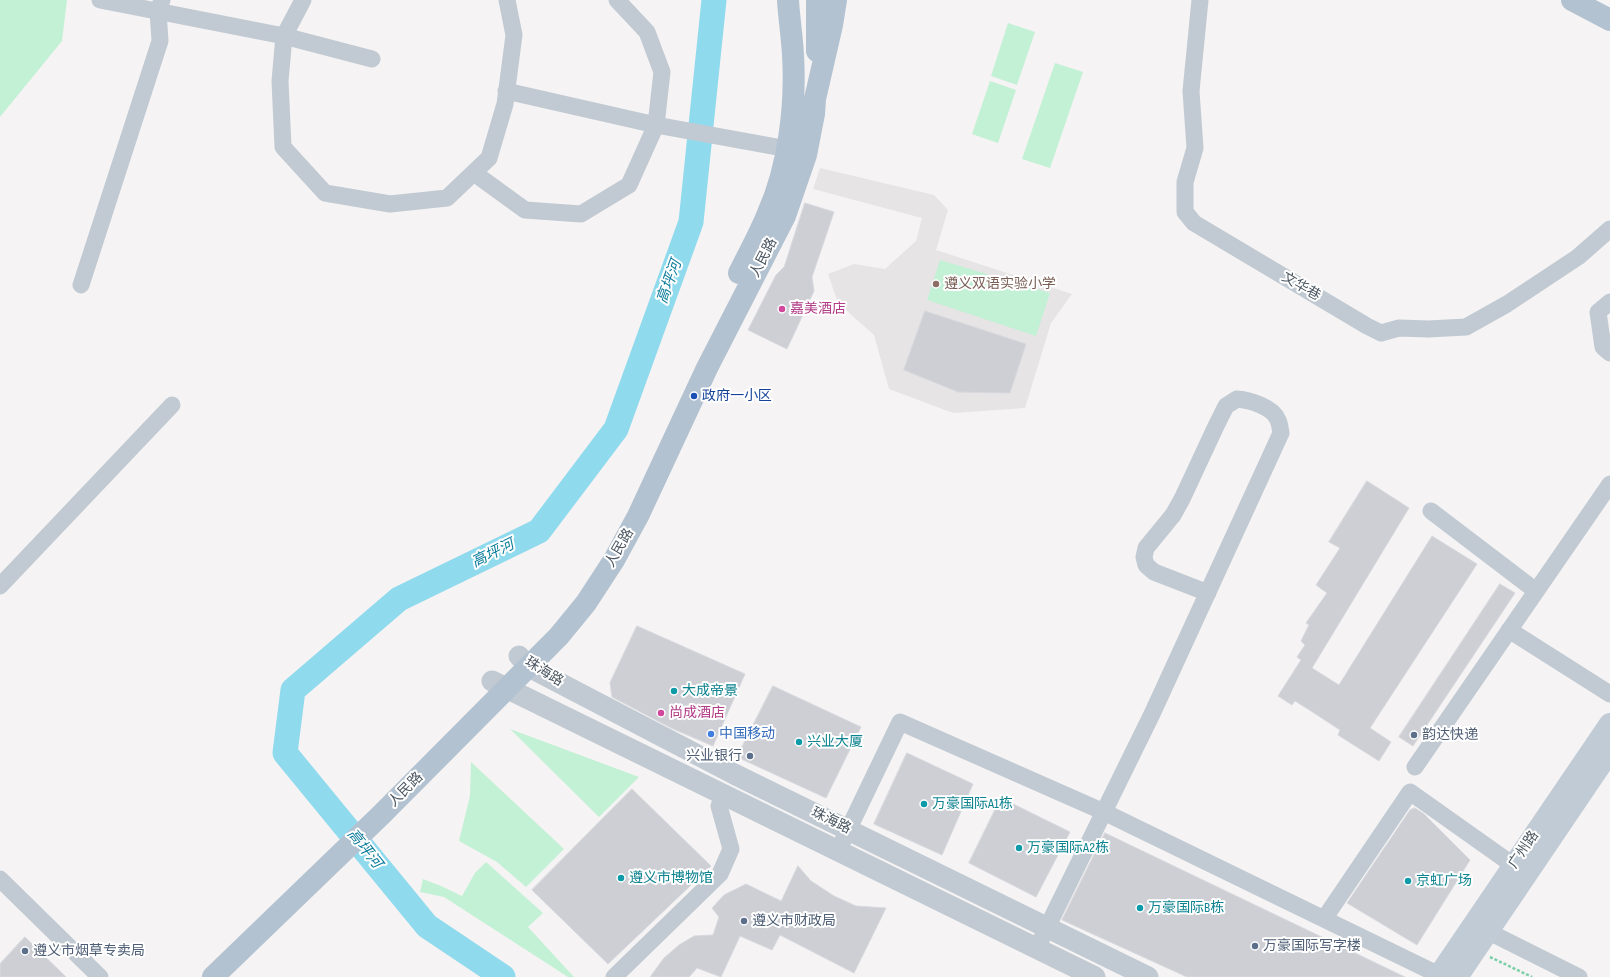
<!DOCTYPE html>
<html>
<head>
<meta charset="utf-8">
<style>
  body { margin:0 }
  canvas { display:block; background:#f5f3f3 }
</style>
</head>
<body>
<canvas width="1610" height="977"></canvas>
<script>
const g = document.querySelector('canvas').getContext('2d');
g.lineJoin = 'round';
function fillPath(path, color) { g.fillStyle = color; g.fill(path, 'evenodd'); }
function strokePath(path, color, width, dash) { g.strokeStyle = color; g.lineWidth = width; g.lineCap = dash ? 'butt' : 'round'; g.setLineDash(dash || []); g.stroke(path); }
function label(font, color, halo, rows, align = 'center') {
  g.font = font + ' "Sofia Sans Condensed","Noto Sans SC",sans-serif'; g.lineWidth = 4; g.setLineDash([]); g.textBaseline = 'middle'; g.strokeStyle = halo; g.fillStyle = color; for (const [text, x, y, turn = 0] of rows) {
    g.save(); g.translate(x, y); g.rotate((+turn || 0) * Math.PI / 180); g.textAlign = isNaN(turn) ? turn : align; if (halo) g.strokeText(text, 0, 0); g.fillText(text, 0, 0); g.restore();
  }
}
fillPath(new Path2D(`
  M820,168L934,195L948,210L936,250L1072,294L1051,323L1025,408L953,413L889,389L874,335L838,303L828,274L854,264L885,269L916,241L922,218L813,189Z`), '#e6e4e5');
fillPath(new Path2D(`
  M0,0H67L62,41L0,117Z
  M1008,23L1035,32L1017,85L991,76Z
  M1055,63L1083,72L1050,168L1022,159Z
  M990,81L1016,90L998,143L972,134Z
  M940,260L1050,293L1036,336L927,300Z
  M510,729L639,777L599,817Z
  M471,762L564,849L526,887L497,862L459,841L470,796Z
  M486,862L543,913L528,927L574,977H568L444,897L420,892L423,879L441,886L462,896L475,873Z`), '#c3f1d5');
strokePath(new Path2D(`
  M503,977L427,926L285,753L293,690L399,599L539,531L616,429L691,222L714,0`), '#90daee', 25);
const building = new Path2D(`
  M805,203L834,212L812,277L814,291L787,349L748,330L776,275L784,267Z
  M925,311L1026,344L1010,393L958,392L904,370Z
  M1367,481L1409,508L1312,668L1339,685L1432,536L1477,564L1370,728L1391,742L1379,761L1338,735L1340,730L1311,711L1295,701L1292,705L1278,696L1301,660L1297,657L1305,645L1301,641L1309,625L1306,623L1327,593L1316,585L1340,548L1329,542Z
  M1500,584L1515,593L1413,746L1399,737Z
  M637,626L745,674L713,746L671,728L612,697L610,683Z
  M773,686L861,727L826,798L737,757Z
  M907,753L973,784L942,855L874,824Z
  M632,789L711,866L608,964L532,890Z
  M1001,798L1070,832L1036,897L969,863Z
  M1415,808L1424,814L1470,860L1417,945L1347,903L1410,810Z
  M1105,833L1405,977H1187L1062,920Z
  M798,866L811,881L834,896L856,906L886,908L854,973L780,935L772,950L740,936L721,977L697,968L689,977H650L664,958L679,945L694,936L713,935L719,917L712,908L724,895L746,884L781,901Z
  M25,937L66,977H0V964Z`);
fillPath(building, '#cdcfd5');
strokePath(building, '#d7d9de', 1);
strokePath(new Path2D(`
  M1490,957L1532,977`), '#7ad0a6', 2.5, [3, 2]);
strokePath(new Path2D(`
  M100,0L284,36L372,59
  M303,0L284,36L280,81L283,147L325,193L390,204L447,198L489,158L505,104L514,35L507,0
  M1200,0L1191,91L1195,148L1185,182V212L1194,223L1367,326L1381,333L1399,328L1428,329L1466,327L1507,304L1578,257L1610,229
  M506,91L656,125L788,149L798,152
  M474,173L525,210L581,214L629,185L656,125L662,72L647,32L617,0
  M81,285L160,41L158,11L162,0
  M1610,302L1598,312L1603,347L1610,353
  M1431,511L1536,591
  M0,586L172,405
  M1509,630L1610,694
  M1415,767L1610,484
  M838,851L900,722L1104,812L1439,975
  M0,879L100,977
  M1324,919L1410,792L1513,865
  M1487,931L1579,977
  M1037,948L1152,714L1281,433C1280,429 1280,424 1278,420C1273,407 1250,400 1237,399L1226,406L1216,426L1182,499L1173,515L1146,548L1144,557L1146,565L1154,572L1208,593
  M614,977L720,874L731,849L719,806L724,795`), '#c1cad2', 17);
strokePath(new Path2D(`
  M519,656L529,667L734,774L1148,977
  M492,681L1095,977`), '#c1cad2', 21);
strokePath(new Path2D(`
  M1438,977L1610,724
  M1457,977L1610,751`), '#c1cbd6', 22);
strokePath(new Path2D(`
  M817,0V51
  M1572,0L1610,20
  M739,273C749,253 760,233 768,213C789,166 796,105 793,55C792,36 789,18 788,0
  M213,977L382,814L559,636L586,603L614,560L638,516L707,368L785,216L806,155L814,114L815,99L832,25L836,0`), '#b3c2d1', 22);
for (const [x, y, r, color] of [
  [936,284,4,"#8d6e63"],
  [782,309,4,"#d1479c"],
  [694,396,4,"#1a4fb4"],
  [674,691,4,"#0f9aa8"],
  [661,713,4,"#d1479c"],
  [711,734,4,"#3f7fe0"],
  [1414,735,4,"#5c6f8a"],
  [799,742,4,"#0f9aa8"],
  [750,756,4,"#5c6f8a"],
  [924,804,4,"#0f9aa8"],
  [1019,848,4,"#0f9aa8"],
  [621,878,4,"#0f9aa8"],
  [1408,881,4,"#0f9aa8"],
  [1140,908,4,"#0f9aa8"],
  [744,921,4,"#5c6f8a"],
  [1255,946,4,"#5c6f8a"],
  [25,951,4,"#5c6f8a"]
]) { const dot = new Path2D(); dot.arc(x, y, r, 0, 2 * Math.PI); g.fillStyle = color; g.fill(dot); strokePath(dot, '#fff', 1.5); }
label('14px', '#4a5661', '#fff', [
  ["人民路",764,258,-63],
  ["文华巷",1301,287,30],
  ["人民路",620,548,-60],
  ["珠海路",544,672,32],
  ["人民路",406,790,-45],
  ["珠海路",831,821,26],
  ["广州路",1524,850,-56]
]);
label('14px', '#785e54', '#fff', [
  ["遵义双语实验小学",944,284]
], 'left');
label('14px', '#b23c85', '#fff', [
  ["嘉美酒店",790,309],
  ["尚成酒店",669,713]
], 'left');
label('14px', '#164399', '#fff', [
  ["政府一小区",702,396]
], 'left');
label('14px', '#0d838f', '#fff', [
  ["大成帝景",682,691],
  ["兴业大厦",807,742],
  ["万豪国际A1栋",932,804],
  ["万豪国际A2栋",1027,848],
  ["遵义市博物馆",629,878],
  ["京虹广场",1416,881],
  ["万豪国际B栋",1148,908]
], 'left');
label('14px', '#366cbe', '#fff', [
  ["中国移动",719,734]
], 'left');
label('14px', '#4e5e75', '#fff', [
  ["韵达快递",1422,735],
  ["兴业银行",742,756,"right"],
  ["遵义市财政局",752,921],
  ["万豪国际写字楼",1263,946],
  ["遵义市烟草专卖局",33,951]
], 'left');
label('italic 15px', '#0c7c9b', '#fff', [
  ["高坪河",670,282,-70],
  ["高坪河",493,554,-26],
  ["高坪河",364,849,51]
]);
</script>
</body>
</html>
